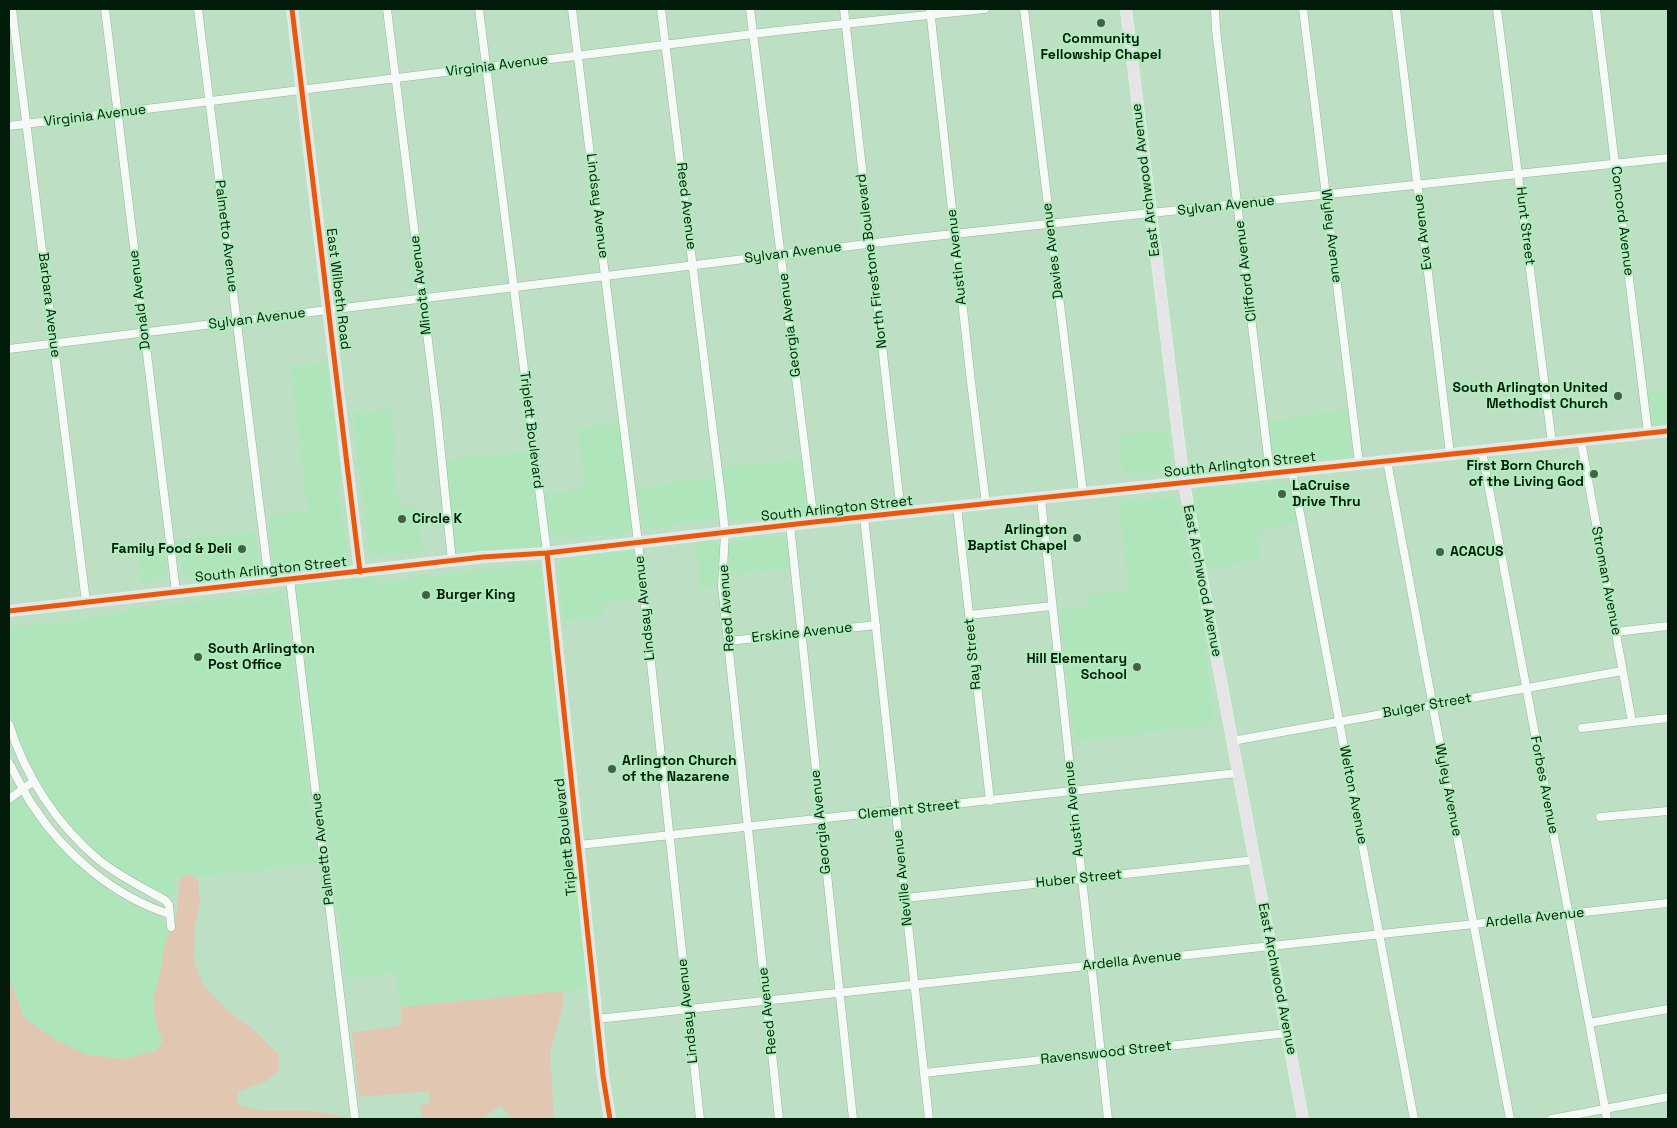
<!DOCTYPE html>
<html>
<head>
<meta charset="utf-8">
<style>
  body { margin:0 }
  #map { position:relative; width:1677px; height:1128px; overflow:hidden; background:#bde0c4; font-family:"Space Grotesk",sans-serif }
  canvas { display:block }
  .frame { position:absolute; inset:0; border:10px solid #031b0a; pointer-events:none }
</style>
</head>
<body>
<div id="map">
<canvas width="1677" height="1128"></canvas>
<div class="frame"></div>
</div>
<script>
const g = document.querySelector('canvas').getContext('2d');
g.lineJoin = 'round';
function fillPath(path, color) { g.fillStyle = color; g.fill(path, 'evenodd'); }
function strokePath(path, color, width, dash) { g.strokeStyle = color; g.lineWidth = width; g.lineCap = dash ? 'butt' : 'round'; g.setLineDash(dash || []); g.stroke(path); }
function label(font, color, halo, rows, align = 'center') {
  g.font = font + ' "Space Grotesk",sans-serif'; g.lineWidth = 4; g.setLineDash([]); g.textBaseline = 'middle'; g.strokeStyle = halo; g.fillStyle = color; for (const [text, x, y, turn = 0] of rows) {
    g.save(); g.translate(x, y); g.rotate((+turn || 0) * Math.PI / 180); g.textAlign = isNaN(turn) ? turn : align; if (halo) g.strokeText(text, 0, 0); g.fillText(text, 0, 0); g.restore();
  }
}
fillPath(new Path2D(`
  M327,362L341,476L339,490L347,555L342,559L277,567L274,563L268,516L308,511L290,366Z
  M1668,390V431L1648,433L1644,393Z
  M1350,408L1352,457L1273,463L1267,422Z
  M390,409L395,445V454L392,455L397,499L399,500L400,507L417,505L423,551L375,556L370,553L369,550L353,413Z
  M621,423L632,529L624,534L550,538L544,495L586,488L577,429Z
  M1167,430L1172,466L1169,470L1123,475L1119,435Z
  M534,451L547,553L452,561L442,460Z
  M802,459L806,503L805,513L730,521L727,512L722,468Z
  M717,477L721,519L646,529L642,525L637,487Z
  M1280,482L1289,484L1299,522L1256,532L1260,557L1205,571L1192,498L1194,493L1200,488Z
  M1172,497L1178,501L1193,582H1197L1215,724L1075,742L1059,610L1089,606L1088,595L1129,590L1118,502Z
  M255,531L259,564L257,568L190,577L183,574L178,540Z
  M783,536L787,539L791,569L725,575L729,546L732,542L737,540Z
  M713,540L719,544L718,586L700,588L696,541Z
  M164,543L168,578L141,582L137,546Z
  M625,549L632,550L636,556L641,599L601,603L603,617L563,622L559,567L560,563L565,559Z
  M536,563L541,571L574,852L587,988L401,1007L396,972L346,978L328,835H321L290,579L374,570L376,583Z
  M284,592L317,863L175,880V892L171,898L153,890L128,876L105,861L54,808L32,772L21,747L9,709V628L110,616L140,608Z
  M14,780L28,807L65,852L100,883L134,905L161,917L170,934L164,948L156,1023L163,1042L155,1051L124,1059L88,1055L56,1040L24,1018L9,977V786Z`), '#afe5ba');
fillPath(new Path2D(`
  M189,874L198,880L200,901L195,924L194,961L204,986L228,1011L253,1029L279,1055V1070L267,1081L237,1092L238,1105C262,1114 286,1109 311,1111C322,1112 334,1115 346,1117V1119H9V977L24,1018L56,1040L88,1055L124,1059L155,1051L163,1042L156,1023L153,1000L161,970L164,948L177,913L180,878Z
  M563,991V1006L550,1052L554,1119H507L510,1114L500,1106L482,1119H422L420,1105L430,1103L429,1091L359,1097L352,1032L401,1026V1007Z`), '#e1c6b2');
const minor = new Path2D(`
  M12,9L86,602
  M105,9L176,592
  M198,9L269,582
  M387,9L437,414L452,561
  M479,9L547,553
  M572,9L638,542L700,1119
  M661,9L722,504L725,533L722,586L779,1119
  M750,9L814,522
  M844,9L901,513
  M930,9L971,382L986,504
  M1024,9L1083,493
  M1215,9L1216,30L1270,473
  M1303,9L1359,463
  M1396,9L1450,454
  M1497,9L1552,443
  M1596,9L1648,433
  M9,126L777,31L985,9
  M9,349L916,238L1668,158
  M1581,441L1632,722
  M1482,451L1607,1119
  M1387,461L1510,1119
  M1292,471L1414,1119
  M1041,499L1108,1119
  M957,507L990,801
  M864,517L929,1119
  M790,525L853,1119
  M290,579L355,1119
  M969,615L1052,606
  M1616,632L1668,626
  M729,641L876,625
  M9,724C25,776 57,825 99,860C119,876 143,888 165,900L169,905L171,927
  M1582,728L1668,718
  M1232,741L1622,671
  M9,763C17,777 24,793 33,806C65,855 114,896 169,914
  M9,799L34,781
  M1600,817L1668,811
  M579,845L1237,773
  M905,898L1254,860
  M597,1019L1668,903
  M1589,1023L1668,1009
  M924,1073L1287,1033
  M1552,1119L1668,1097`);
const major = new Path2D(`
  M292,9L360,572
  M1126,9L1184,483L1303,1119
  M547,553L603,1076L610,1119
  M9,611L483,557L547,553L814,522L1668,431`);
strokePath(minor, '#98b39e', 9);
strokePath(major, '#e1f1e4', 12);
strokePath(minor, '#f5faf6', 8);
strokePath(major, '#e6e4e7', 10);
strokePath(new Path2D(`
  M292,9L360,572
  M547,553L603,1076L610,1119
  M9,611L483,557L547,553L814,522L1668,431`), '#e8590c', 5);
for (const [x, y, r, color] of [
  [1101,23,5,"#44604b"],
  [1618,396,5,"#44604b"],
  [1594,474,5,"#44604b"],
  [1282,494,5,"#44604b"],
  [402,519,5,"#44604b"],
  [1077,538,5,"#44604b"],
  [242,549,5,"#44604b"],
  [1440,552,5,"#44604b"],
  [426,595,5,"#44604b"],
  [198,657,5,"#44604b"],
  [1137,667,5,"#44604b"],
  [612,769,5,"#44604b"]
]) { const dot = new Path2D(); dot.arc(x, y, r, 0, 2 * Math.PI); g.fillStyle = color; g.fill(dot); strokePath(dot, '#afeebc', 2); }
label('bold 14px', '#031b0a', '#afeebc', [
  ["Community",1101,39,"center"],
  ["Fellowship Chapel",1101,55,"center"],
  ["South Arlington United",1608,388,"right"],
  ["Methodist Church",1608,404,"right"],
  ["First Born Church",1584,466,"right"],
  ["of the Living God",1584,482,"right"],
  ["LaCruise",1292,486],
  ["Drive Thru",1292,502],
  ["Circle K",412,519],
  ["Arlington",1067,530,"right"],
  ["Baptist Chapel",1067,546,"right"],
  ["Family Food & Deli",232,549,"right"],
  ["ACACUS",1450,552],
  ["Burger King",436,595],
  ["South Arlington",208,649],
  ["Post Office",208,665],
  ["Hill Elementary",1127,659,"right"],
  ["School",1127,675,"right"],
  ["Arlington Church",622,761],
  ["of the Nazarene",622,777]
], 'left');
label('14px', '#031b0a', '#afeebc', [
  ["Virginia Avenue",497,66,-7],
  ["Virginia Avenue",95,116,-7],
  ["East Archwood Avenue",1146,180,-97],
  ["Lindsay Avenue",597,206,83],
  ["Reed Avenue",686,206,83],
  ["Sylvan Avenue",1226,206,-6],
  ["Concord Avenue",1622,221,83],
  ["Hunt Street",1525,226,83],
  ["Eva Avenue",1423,232,-97],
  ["Palmetto Avenue",226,236,83],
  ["Wyley Avenue",1331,236,83],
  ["Davies Avenue",1053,251,-97],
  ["Sylvan Avenue",793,253,-7],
  ["Austin Avenue",957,257,-96],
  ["North Firestone Boulevard",872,261,-97],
  ["Clifford Avenue",1246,271,-97],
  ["Minota Avenue",421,285,-97],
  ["East Wilbeth Road",338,289,83],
  ["Donald Avenue",140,300,-97],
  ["Barbara Avenue",49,305,83],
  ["Sylvan Avenue",257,319,-7],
  ["Georgia Avenue",790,325,-97],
  ["Triplett Boulevard",531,430,83],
  ["South Arlington Street",1240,465,-6],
  ["South Arlington Street",837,509,-6],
  ["South Arlington Street",271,570,-6],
  ["East Archwood Avenue",1202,581,79],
  ["Stroman Avenue",1606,581,79],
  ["Lindsay Avenue",645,608,-96],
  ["Reed Avenue",727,608,-94],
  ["Erskine Avenue",802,633,-6],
  ["Ray Street",973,654,-96],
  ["Bulger Street",1427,706,-10],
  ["Forbes Avenue",1544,785,79],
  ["Wyley Avenue",1448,790,79],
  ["Welton Avenue",1353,795,79],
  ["Austin Avenue",1074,809,-96],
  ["Clement Street",909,810,-6],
  ["Georgia Avenue",821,822,-96],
  ["Triplett Boulevard",566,837,-96],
  ["Palmetto Avenue",323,849,-97],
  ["Neville Avenue",903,878,-96],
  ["Huber Street",1079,879,-6],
  ["Ardella Avenue",1535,918,-6],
  ["Ardella Avenue",1132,961,-6],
  ["East Archwood Avenue",1277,979,79],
  ["Lindsay Avenue",688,1011,-96],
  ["Reed Avenue",768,1011,-96],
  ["Ravenswood Street",1106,1053,-6]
]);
</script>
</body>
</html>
